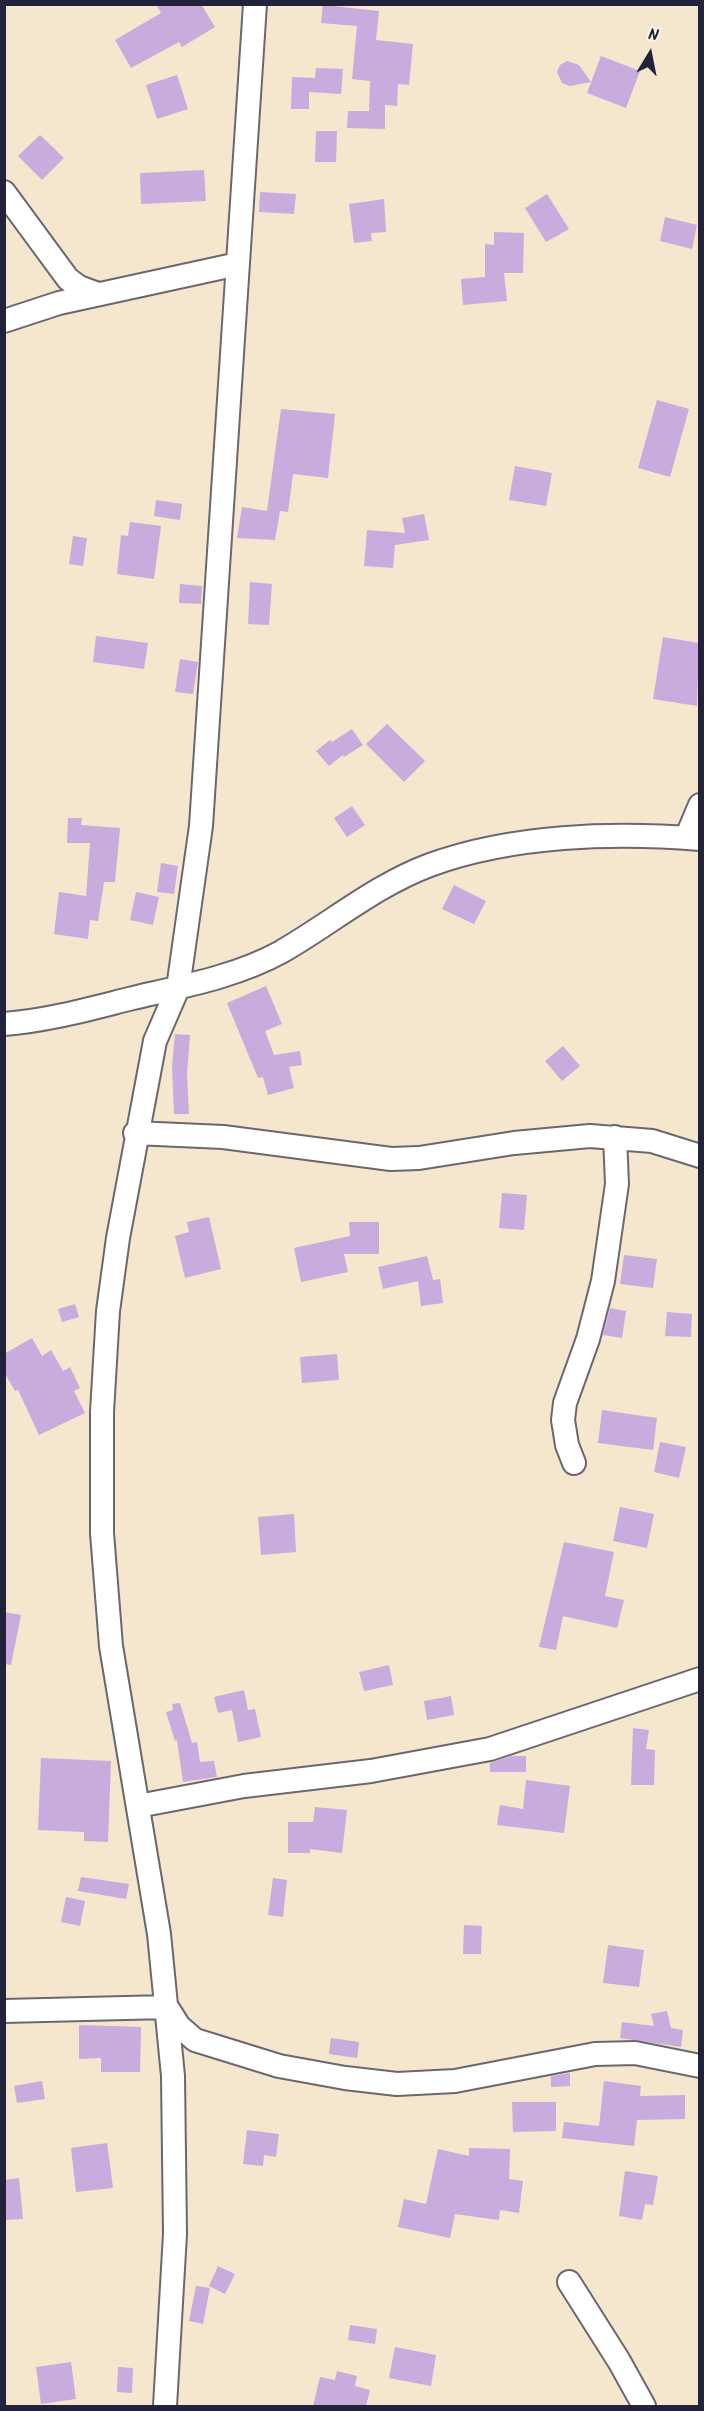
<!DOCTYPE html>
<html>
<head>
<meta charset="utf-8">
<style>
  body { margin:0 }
  #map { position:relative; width:704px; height:2411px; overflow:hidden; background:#f5e6ce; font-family:Kalam,sans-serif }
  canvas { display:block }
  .frame { position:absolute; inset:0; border:6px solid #22223b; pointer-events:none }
  .north { position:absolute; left:620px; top:24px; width:60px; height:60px; -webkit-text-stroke:4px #fbf7ec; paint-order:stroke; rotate:10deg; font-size:16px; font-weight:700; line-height:24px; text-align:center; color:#22223b }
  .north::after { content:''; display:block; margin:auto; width:21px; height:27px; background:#22223b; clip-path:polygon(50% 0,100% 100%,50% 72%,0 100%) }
</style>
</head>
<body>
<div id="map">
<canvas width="704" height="2411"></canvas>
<div class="frame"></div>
<div class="north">N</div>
</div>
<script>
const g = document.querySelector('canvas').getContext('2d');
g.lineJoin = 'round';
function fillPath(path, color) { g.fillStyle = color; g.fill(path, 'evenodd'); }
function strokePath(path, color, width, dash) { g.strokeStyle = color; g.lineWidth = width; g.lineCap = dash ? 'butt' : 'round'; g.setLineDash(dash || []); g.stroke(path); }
fillPath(new Path2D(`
  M156,4H201L215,27L182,47L179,42L131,68L115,40L161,13Z
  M323,5L379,11L376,40L413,44L409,85L398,84L397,106L385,105V129L347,128L348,111H369L370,81L352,79L357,26L321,23Z
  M601,56L640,71L626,108L587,93Z
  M567,61L579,65L591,82L570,86L562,83L557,72L560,65Z
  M316,68L343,69L341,94L309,92V109H291L292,77L315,78Z
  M177,75L188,109L157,119L146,85Z
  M316,131H337L336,162H315Z
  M40,135L64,158L42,180L18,156Z
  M204,170L206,201L141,204L140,173Z
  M260,192L296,194L294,214L259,212Z
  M547,194L569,229L546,242L525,208Z
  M384,199L386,232L371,233L372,241L354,243L349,204Z
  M665,217L697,225L692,249L660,241Z
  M494,232L524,233L523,273H504L507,301L463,305L461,279L485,277V244L494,245Z
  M657,400L689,409L670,477L638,468Z
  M281,409L335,414L328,478L293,474L288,512L280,511L275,540L237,538L242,507L267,511Z
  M515,466L552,473L546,506L509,500Z
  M156,500L182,504L180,520L154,516Z
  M424,514L429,540L395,545L393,568L364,566L367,530L405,533L402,518Z
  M130,522L161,526L154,579L117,574L121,535L128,536Z
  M73,536L87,538L83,566L69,564Z
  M250,582L272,584L269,625L248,624Z
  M180,584L202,586L201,604L179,603Z
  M96,636L148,643L144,669L93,662Z
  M663,637L699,643L697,706L653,699Z
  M180,659L198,662L193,694L175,692Z
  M387,724L425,761L404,782L366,744Z
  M352,729L363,745L344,757L343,755L329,766L316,751L330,740L332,742Z
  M352,806L365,825L347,837L334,818Z
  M68,818H82L81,825L120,828L115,882H104L98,921L90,920L88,939L54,934L59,892L86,896L90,843H67Z
  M161,863L178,866L174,894L157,892Z
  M454,885L486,901L474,924L442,909Z
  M136,892L159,897L153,925L130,920Z
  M266,986L282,1024L265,1031L274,1055L300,1051L302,1065L289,1067L294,1088L268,1095L263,1077L258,1078L227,1003Z
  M175,1034L190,1035L187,1074L189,1114H174L172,1066Z
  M563,1046L580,1066L562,1081L545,1061Z
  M502,1193L527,1195L524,1230L499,1228Z
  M209,1217L221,1269L185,1278L175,1236L189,1232L187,1222Z
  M349,1222H379V1254H344L348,1272L301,1282L294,1248L350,1236Z
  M624,1255L657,1259L653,1288L620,1284Z
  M427,1256L433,1280L440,1279L443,1303L421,1306L418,1281L383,1289L378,1267Z
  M75,1304L79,1317L62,1322L58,1309Z
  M610,1308L626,1311L622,1338L603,1335Z
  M667,1312L692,1314L691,1337L665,1336Z
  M32,1338L42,1356L51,1350L63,1371L70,1367L80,1388L74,1391L85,1413L39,1435L18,1390L15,1391L4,1372V1354Z
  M337,1354L339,1380L302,1383L300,1357Z
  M602,1410L657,1418L653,1450L598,1443Z
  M660,1442L686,1447L679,1478L654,1472Z
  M620,1507L654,1514L647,1548L613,1541Z
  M294,1514L296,1552L261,1555L258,1517Z
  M564,1542L614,1552L605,1596L624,1600L617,1628L563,1616L556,1650L539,1647Z
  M4,1612L21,1615L11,1665L4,1664Z
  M389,1665L393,1685L364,1691L359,1672Z
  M244,1690L248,1710L255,1709L261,1737L238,1742L232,1710L218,1713L214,1697Z
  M451,1696L454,1715L427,1720L424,1701Z
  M180,1703L192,1743L197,1742L200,1762L214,1761L217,1777L183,1782L177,1740L175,1741L166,1712L173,1710L172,1704Z
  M633,1728L649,1730L646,1749L655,1750L654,1785H631Z
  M512,1756H526V1772H490V1763Z
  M41,1758L111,1761L108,1842L84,1841V1832L38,1830Z
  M526,1780L570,1786L564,1833L497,1825L500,1805L523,1809Z
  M315,1807L347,1810L342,1853L310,1849V1853H288V1822H313Z
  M81,1877L129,1884L126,1899L78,1891Z
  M273,1878L287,1880L283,1917L268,1915Z
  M66,1897L85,1901L80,1926L61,1922Z
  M464,1925L482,1926L481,1954H463Z
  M608,1945L644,1950L639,1987L603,1983Z
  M667,2011L671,2028L683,2030L681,2047L620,2038L622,2022L654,2026L651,2014Z
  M79,2025L141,2027L140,2072H101V2058L79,2059Z
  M331,2038L359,2042L357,2058L329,2054Z
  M570,2073V2086L551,2087V2076Z
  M42,2081L45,2099L17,2103L14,2086Z
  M604,2081L641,2086L640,2096L685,2095V2119L637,2120L634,2146L562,2138L564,2122L599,2126Z
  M512,2102H556V2131L513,2132Z
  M247,2130L279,2134L276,2157L264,2155L263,2166L243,2164Z
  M107,2143L113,2188L76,2192L71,2148Z
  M469,2148L510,2149L509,2179L523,2181L519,2213L500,2210L499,2220L455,2214L450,2238L398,2227L404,2199L426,2204L438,2149L469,2156Z
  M625,2171L658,2176L653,2205L645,2204L642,2220L619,2216Z
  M19,2178L23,2219L4,2220V2180Z
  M218,2266L235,2274L225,2294L209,2286Z
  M196,2286L210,2288L203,2324L189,2321Z
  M350,2325L377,2329L375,2344L348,2340Z
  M395,2347L436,2355L431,2386L389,2378Z
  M71,2362L76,2399L41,2404L36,2367Z
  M118,2367L133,2368L132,2393L117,2392Z
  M337,2371L357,2376L355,2386L370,2390L366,2406H313L320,2377L335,2380Z`), '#c7acdd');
const minor = new Path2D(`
  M4,192L68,279L79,287L98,294
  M4,321L59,303L238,264
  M686,838L700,805
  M4,1024C46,1021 89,1009 129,999C179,987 236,977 281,952C330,924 376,885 430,865C512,835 613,832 700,839
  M135,1133L223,1137L391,1159L419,1158L514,1143L590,1136L652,1141L700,1156
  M574,1463L567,1445L563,1420L565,1403L588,1339L603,1281L617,1184L615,1137
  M138,1806L244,1786L371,1771L490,1749L700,1679
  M4,2011L167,2007L179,2026L195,2040L279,2066L345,2078L397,2084L455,2081L595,2054L635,2053L700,2066
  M569,2282L619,2361L644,2406
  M165,2406L175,2234L173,2076L159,1934L111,1646L102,1533V1412L108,1311L118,1238L155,1041L178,988L201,826L255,4`);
strokePath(minor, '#6c676e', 26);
strokePath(minor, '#fff', 22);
</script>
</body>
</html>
